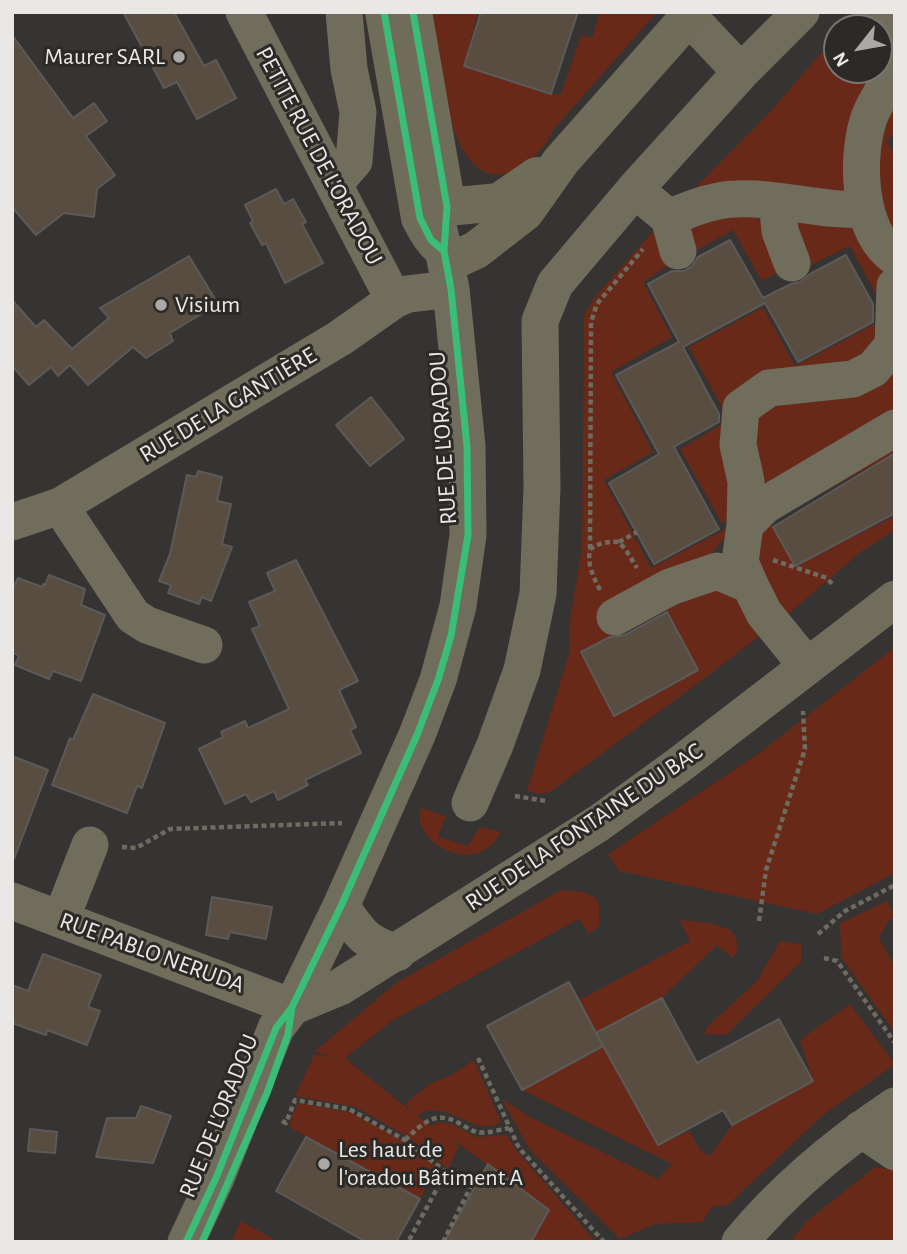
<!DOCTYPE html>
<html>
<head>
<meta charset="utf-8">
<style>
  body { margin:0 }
  #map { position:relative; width:907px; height:1254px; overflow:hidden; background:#353432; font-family:"Alegreya Sans",sans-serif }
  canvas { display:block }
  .frame { position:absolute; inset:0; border:14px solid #e9e8e6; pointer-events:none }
  .north { position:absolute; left:823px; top:14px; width:70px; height:70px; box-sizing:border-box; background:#2c2a27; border:2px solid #787673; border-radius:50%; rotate:239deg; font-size:19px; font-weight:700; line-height:28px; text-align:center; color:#e9e8e6 }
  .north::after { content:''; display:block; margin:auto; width:24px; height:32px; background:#aaa9a7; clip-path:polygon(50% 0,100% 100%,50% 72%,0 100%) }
</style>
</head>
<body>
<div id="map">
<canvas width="907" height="1254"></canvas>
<div class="frame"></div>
<div class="north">N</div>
</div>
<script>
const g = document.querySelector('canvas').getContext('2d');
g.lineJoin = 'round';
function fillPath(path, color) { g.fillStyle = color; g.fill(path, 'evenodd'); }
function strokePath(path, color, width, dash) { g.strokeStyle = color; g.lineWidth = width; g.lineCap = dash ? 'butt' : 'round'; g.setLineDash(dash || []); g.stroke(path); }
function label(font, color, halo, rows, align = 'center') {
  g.font = font + ' "Alegreya Sans",sans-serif'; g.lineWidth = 6; g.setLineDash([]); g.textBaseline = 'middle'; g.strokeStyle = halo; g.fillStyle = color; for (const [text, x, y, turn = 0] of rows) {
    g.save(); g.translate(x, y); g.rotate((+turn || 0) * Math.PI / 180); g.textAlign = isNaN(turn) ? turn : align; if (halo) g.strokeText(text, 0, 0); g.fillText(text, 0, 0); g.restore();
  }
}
fillPath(new Path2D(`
  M431,12H478L464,66L551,94H561L581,35L592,38L600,12H657L553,130C545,148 527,167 507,173C447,191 437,49 431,12Z
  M837,35V70H879L858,203L677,206L767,115Z
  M895,83V134L886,140L895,156V244L878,224L873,132Z
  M783,206L838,218H856L890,275L888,287L889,342L869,366L848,374L754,386L737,402L733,448L740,483L741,514L722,523L680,449L729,420L689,347L763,307L795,366L888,317L850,246L803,269L784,227Z
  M754,216L767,226L787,267L762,281L733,230L693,252L683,220Z
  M655,229L672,263L643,282L672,337L611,372L653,452L604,480L651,568L725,529L728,534L710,555L603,618L613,636L581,652L614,716L698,670L664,605L701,580L738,594L762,634L705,678L550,792L540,794L527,791L569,653V625L582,548L584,317L593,299Z
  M895,354V419L764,497L746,413Z
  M895,435V453L770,521L795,566L895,516V530L862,551L787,615L761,585L753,528Z
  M895,647V873L817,914L619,871L608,854L762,751Z
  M421,808L446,816L438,837L468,846L480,827L501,832C477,880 409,842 421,808Z
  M561,890L584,892L596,898L599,906V926L589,934L579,919L393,1020L345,1058L413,1113L405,1104L428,1085L451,1075L474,1060L501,1122C473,1140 447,1095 417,1116L431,1126L438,1122L452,1124L476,1137L507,1135L516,1150L596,1242H532L549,1210L452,1139L459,1146L448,1169L406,1136L356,1107L295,1096L314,1055L332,1057L314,1052L396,983Z
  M887,901L895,916L888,921L879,938L895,967V1033L841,957L840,923Z
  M680,920L710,923L731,930C738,941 741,947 733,958L717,945L662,998L597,1033L579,1000L690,941Z
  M780,941L801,944V962L726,1035L704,1034L707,1027L757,981Z
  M850,1004L895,1064L822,1116L728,1205L713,1206L702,1222L655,1224L620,1239L529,1149L502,1099L530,1117L658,1179L672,1164L522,1090L603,1046L661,1143L689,1131L700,1150L710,1156L732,1125L813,1081L800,1040Z
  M301,1103L352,1113L405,1142L443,1172L439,1179L432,1176L420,1199L291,1128L289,1123L296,1106Z
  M875,1167L895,1170V1242H790L807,1221Z
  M241,1221L279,1242H231Z`), '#682919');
const building = new Path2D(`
  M123,12H174L204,66L216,60L236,98L197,119L177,82L164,88Z
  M481,12H578L551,94L464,66Z
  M12,35L73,118L94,103L107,121L86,136L115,175L97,189L94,217L64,213L36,235L12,207Z
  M276,189L284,204L293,199L306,222L302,224L323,263L285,283L266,243L262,245L250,223L253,221L245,205Z
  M730,240L763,298L791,284L800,282L810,274L846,255L873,304V322L798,362L765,303L683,347L719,414V422L674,447L719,529L654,564L609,483L659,454L616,375L679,342L648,284L672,271H684L692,266L698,257Z
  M189,256L218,304L170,333L173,341L146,358L133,347L88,385L70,365L58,376L51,367L29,385L12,366V300L36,327L44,320L72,349L109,318L100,308Z
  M371,397L404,439L370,466L336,425Z
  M895,453V513L795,566L773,527Z
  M198,471L222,477L217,501L231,504L222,544L232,547L211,601L202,597L199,604L168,593L171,585L159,581L170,554L187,475L196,477Z
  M296,560L358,681L339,690L356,727L350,730L361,753L305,780L308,785L278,800L274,791L251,802L246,794L225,804L199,749L223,737L221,732L245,721L248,728L289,709L252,629L260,626L249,602L275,591L267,573Z
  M49,575L85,589L81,605L105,615L81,681L53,671L49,679L15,665L19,656L12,652V590L18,578L42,587L43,584L45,585Z
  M667,612L698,670L614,716L581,652L610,637L625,635Z
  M93,694L165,723L142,788L137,786L127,813L52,785L70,738L73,740Z
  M12,756L48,770L14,859H12Z
  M212,897L272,907L266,939L230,932L228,939L206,935Z
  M43,954L101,975L88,1007L100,1011L87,1045L47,1030L46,1035L12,1023V985L28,991Z
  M569,982L603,1046L522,1090L487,1026Z
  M662,998L697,1063L779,1019L813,1081L732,1125L723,1110L658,1145L596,1033Z
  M141,1106L171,1116L153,1163L96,1157L107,1118H136Z
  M30,1129L57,1132L55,1153L28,1151Z
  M306,1137L420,1199L396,1242H366L276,1191Z
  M488,1164L549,1210L531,1242H444Z`);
fillPath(building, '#594d41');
strokePath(building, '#5b5a58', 2);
strokePath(new Path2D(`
  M619,542L637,532
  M590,549L591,322L597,304L643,249
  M773,560L827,578L832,584
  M600,590C593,576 587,565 590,549C600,543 607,541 619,542L626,550L637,568
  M515,796L546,801
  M122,847L136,848L170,829L342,823
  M759,921L766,870L805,749L803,711
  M818,934L845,911L895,885
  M824,958L837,961L895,1043
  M478,1058L519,1148L604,1242
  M282,1121L286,1123L295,1100L349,1109L405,1140L446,1172L408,1242
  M405,1140C421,1125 434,1110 457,1122C463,1125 470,1130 476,1132C486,1134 499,1130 509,1128
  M443,1242L471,1186L454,1178`), '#6e6c61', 4.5, [5, 3.5]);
strokePath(new Path2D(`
  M244,12L394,300
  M881,12L888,20L895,43
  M689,17L741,72
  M895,50C891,62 889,75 884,87C880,98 871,109 868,121C856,160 858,231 895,257
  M335,183L354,161L358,112L349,69L344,12
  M777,201L780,231L792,263
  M651,203L669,218L678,251
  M669,218C689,209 714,199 737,199C781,197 822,212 866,209
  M60,506L133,616L147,625L204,645
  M12,522L60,506L340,338L394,300L408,294L451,289
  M745,525L746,481L738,445L741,408L769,388L853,379L873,369L893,345L895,286
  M615,617L670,587L717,571L750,585
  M807,666L764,613L750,585L740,562L745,525L765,505L895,428
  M470,803L495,745L522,670L538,594L542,487L540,321L555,284L636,188L741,72L801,12
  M12,901L292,1007
  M341,906C360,934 364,942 397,953
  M61,919L90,845
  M292,1007L340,987L599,823L679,765L895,599
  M861,1129L895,1152
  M186,1242L216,1178L276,1028L292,1007L341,906L417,735L438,680L458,606L468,535L467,446L451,289L438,225
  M740,1242C784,1189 838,1144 895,1106`), '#706d5c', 37);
strokePath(new Path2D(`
  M384,12L420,218C432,241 436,248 461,257L476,250L525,212L561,161L693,12
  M413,12L447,207L499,202L537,176`), '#706c5a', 38);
strokePath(new Path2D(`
  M384,12L420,218L431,240L444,251
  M186,1242L216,1178L276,1028L292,1007L341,906L417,735L438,680L451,636L468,535L467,446L451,289L444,251L447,207L413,12
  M202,1242L267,1093L288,1034L292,1007`), '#3abd76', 7);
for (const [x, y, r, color] of [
  [179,57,7,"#aaa9a7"],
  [161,305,7,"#aaa9a7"],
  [324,1164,7,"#aaa9a7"]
]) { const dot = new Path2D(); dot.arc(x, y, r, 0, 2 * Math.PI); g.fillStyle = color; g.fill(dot); strokePath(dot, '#2c2a27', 2.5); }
label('24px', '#e9e8e6', '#2c2a27', [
  ["Maurer SARL",165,57,"right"],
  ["Visium",175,305],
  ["Les haut de",338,1150],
  ["l'oradou Bâtiment A",338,1178]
], 'left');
label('24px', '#e9e8e6', '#2c2a27', [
  ["PETITE RUE DE L'ORADOU",319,156,62],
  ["RUE DE LA GANTIÈRE",228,405,-31],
  ["RUE DE L'ORADOU",443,438,-94],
  ["RUE DE LA FONTAINE DU BAC",584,827,-34],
  ["RUE PABLO NERUDA",152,953,20],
  ["RUE DE L'ORADOU",219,1116,-68]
]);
</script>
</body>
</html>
